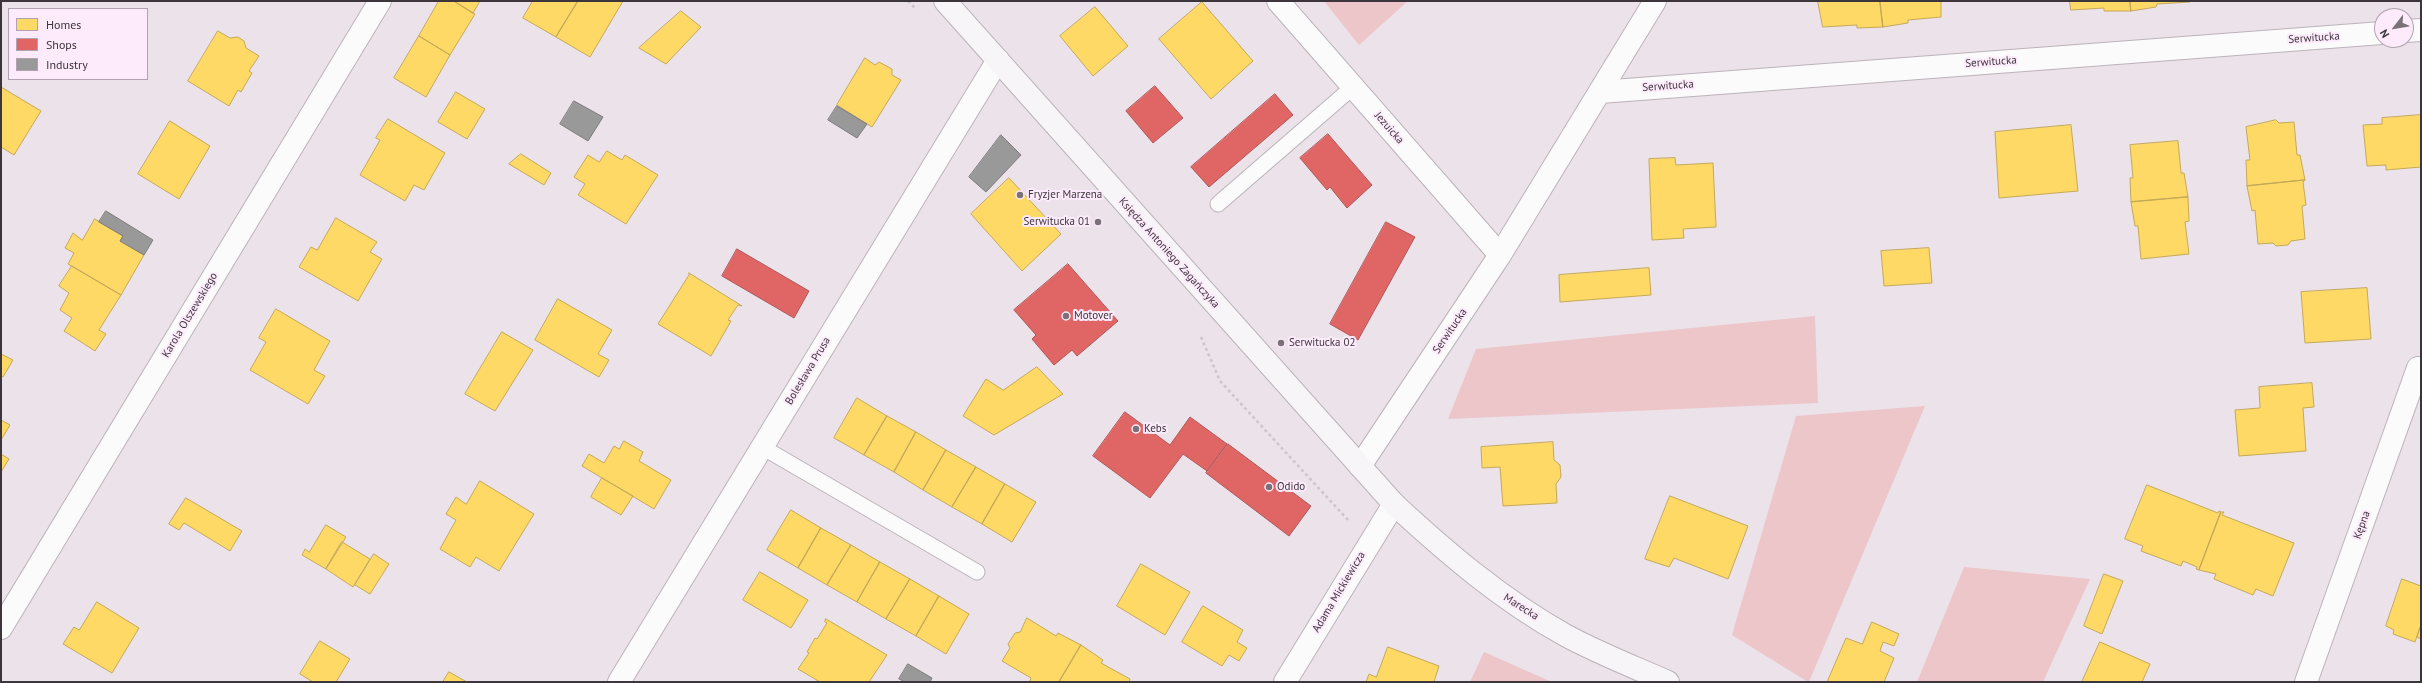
<!DOCTYPE html>
<html>
<head>
<meta charset="utf-8">
<style>
  body { margin:0 }
  #map { position:relative; width:2422px; height:683px; overflow:hidden; background:#ece2ea; font-family:"PT Sans",sans-serif }
  canvas { display:block }
  .frame { position:absolute; inset:0; border:2px solid #3c353b; pointer-events:none }
  .legend { position:absolute; left:8px; top:8px; width:140px; height:72px; box-sizing:border-box; background:#fdebfc; border:1px solid #b0a2af; margin:0; padding:5px 7px; list-style:none; font-size:12px; color:#3c353b }
  .legend li { display:flex; align-items:center; gap:8px; height:20px }
  .legend b { width:20px; border:1px solid #b0a2af }
  .north { position:absolute; left:2374px; top:8px; width:40px; height:40px; box-sizing:border-box; background:#fdebfc; border:1px solid #b0a2af; border-radius:50%; rotate:239deg; font-size:11px; font-weight:700; line-height:16px; text-align:center; color:#3c353b }
  .north::after { content:''; display:block; margin:auto; width:14px; height:18px; background:#7a7278; clip-path:polygon(50% 0,100% 100%,50% 72%,0 100%) }
</style>
</head>
<body>
<div id="map">
<canvas width="2422" height="683"></canvas>
<div class="frame"></div>
<ul class="legend">
<li><b style="height:11px;background:#ffd966"></b>Homes</li>
<li><b style="height:11px;background:#e06666"></b>Shops</li>
<li><b style="height:11px;background:#999"></b>Industry</li>
</ul>
<div class="north">N</div>
</div>
<script>
const g = document.querySelector('canvas').getContext('2d');
g.lineJoin = 'round';
function fillPath(path, color) { g.fillStyle = color; g.fill(path, 'evenodd'); }
function strokePath(path, color, width, dash) { g.strokeStyle = color; g.lineWidth = width; g.lineCap = dash ? 'butt' : 'round'; g.setLineDash(dash || []); g.stroke(path); }
function label(font, color, halo, rows, align = 'center') {
  g.font = font + ' "PT Sans",sans-serif'; g.lineWidth = 4; g.setLineDash([]); g.textBaseline = 'middle'; g.strokeStyle = halo; g.fillStyle = color; for (const [text, x, y, turn = 0] of rows) {
    g.save(); g.translate(x, y); g.rotate((+turn || 0) * Math.PI / 180); g.textAlign = isNaN(turn) ? turn : align; if (halo) g.strokeText(text, 0, 0); g.fillText(text, 0, 0); g.restore();
  }
}
fillPath(new Path2D(`
  M1324,1H1408L1359,45Z
  M1815,316L1818,403L1448,419L1476,349Z
  M1925,406L1809,682H1808L1732,635L1796,416Z
  M1964,567L2090,579L2043,682H1917Z
  M1484,652L1552,682H1470Z`), '#edc6ca');
const homes = new Path2D(`
  M439,1H454L475,14L450,55L419,36Z
  M454,1H480L473,13Z
  M533,1H578L556,37L523,18Z
  M578,1H623L590,57L556,37Z
  M1818,1H1880L1883,27L1857,28V25L1823,27Z
  M1880,1H1941V17L1908,20V23L1883,27Z
  M2070,1H2130L2131,11H2104V8L2071,10Z
  M2130,1H2190V2L2157,4L2156,7L2131,11Z
  M1202,2L1253,61L1211,99L1159,39Z
  M1095,7L1128,46L1093,76L1060,36Z
  M681,11L701,27L666,64L639,48Z
  M218,31L230,38L238,37L244,41L246,48L259,56L249,71L252,73L241,92L238,90L229,106L188,81Z
  M419,36L450,55L426,97L394,78Z
  M865,58L875,65L879,62L892,69V75L901,80L872,127L837,105Z
  M1,87L41,111L14,155L1,147Z
  M456,92L485,109L467,139L438,122Z
  M2421,115V167L2386,170V165L2367,166L2363,125L2382,124V118Z
  M388,119L445,153L424,190L414,185L405,201L360,175L380,140L376,138Z
  M2276,120L2279,123L2294,122L2297,155H2300L2305,180L2247,186L2246,160H2250L2246,127Z
  M170,121L210,146L179,199L138,174Z
  M2071,125L2078,191L1999,198L1995,132Z
  M2178,141L2181,173H2184L2188,197L2131,202L2130,178H2133L2130,145Z
  M607,151L622,160L625,155L658,175L626,224L578,195L585,184L574,177L588,155L599,162Z
  M521,154L551,173L544,185L509,164Z
  M1675,158L1676,165L1713,163L1716,227L1683,229L1684,238L1652,240L1649,159Z
  M1009,178L1061,234L1022,271L971,214Z
  M2305,180L2303,182L2306,205L2302,206L2305,239L2291,241L2288,245L2276,246L2273,243L2258,244L2255,210L2252,211L2247,186Z
  M2188,197L2189,221L2185,222L2189,254L2141,259L2138,226H2135L2131,202Z
  M336,218L377,242L370,252L382,259L358,301L299,267L311,247L317,250Z
  M95,219L123,236L120,241L144,255L121,295L68,264L74,253L65,248L73,233L82,240Z
  M1929,248L1932,283L1884,286L1881,251Z
  M72,266L121,295L99,330L106,334L95,351L64,331L72,318L60,310L69,293L59,286Z
  M1649,268L1651,295L1560,302L1559,275Z
  M689,273L742,306L738,305L728,320L731,321L711,356L658,324L689,275Z
  M2367,288L2371,339L2305,343L2301,292Z
  M558,299L612,330L598,354L609,360L599,377L535,340Z
  M276,309L330,341L314,370L325,376L308,404L250,370L266,342L259,338Z
  M502,332L533,350L495,411L465,394Z
  M1,354L13,360L3,377L1,376Z
  M1037,367L1063,394L994,435L963,416L986,379L1003,390Z
  M2312,383L2314,407L2303,408L2306,451L2239,456L2235,410L2260,408L2259,387Z
  M857,398L887,416L864,455L834,438Z
  M887,416L916,432L894,472L864,455Z
  M1,420L10,425L1,440Z
  M916,432L946,450L923,490L894,472Z
  M624,441L643,452L639,461L671,480L654,509L582,466L589,454L604,463L614,446L619,449Z
  M1553,442L1554,460L1560,465L1561,477L1556,484L1557,503L1503,506L1500,467L1482,468L1481,447Z
  M946,450L976,467L952,507L923,490Z
  M1,454L9,459L1,472Z
  M976,467L1005,484L982,524L952,507Z
  M602,478L633,496L621,515L591,497Z
  M480,481L534,514L499,571L476,557L470,567L440,549L456,520L446,514L456,497L466,504Z
  M1005,484L1036,502L1012,542L982,524Z
  M2147,485L2218,513L2219,511L2221,512L2199,570L2196,569L2197,567L2183,561L2181,566L2141,551L2143,546L2125,539Z
  M1670,496L1748,526L1728,579L1674,558L1669,567L1645,559Z
  M186,498L242,531L230,551L184,523L179,530L169,524Z
  M791,510L821,528L798,568L767,550Z
  M2221,512H2224L2222,515L2294,543L2273,596L2256,589L2253,595L2214,579L2216,574L2199,570Z
  M326,525L346,537L326,569L302,555L305,549L309,552Z
  M821,528L851,545L827,585L798,568Z
  M342,542L370,559L353,587L326,569Z
  M851,545L880,562L857,602L827,585Z
  M374,554L389,564L370,594L355,585Z
  M880,562L910,579L886,619L857,602Z
  M1141,564L1190,592L1165,635L1117,606Z
  M760,572L808,600L791,628L743,600Z
  M2104,574L2123,581L2102,634L2084,626Z
  M910,579L939,596L916,636L886,619Z
  M2402,579L2421,586V625L2415,642L2393,634L2394,630L2386,626Z
  M939,596L969,614L946,654L916,636Z
  M97,602L139,628L112,673L63,644L74,627L79,630Z
  M1203,606L1243,630L1237,642L1247,648L1239,661L1229,655L1222,666L1182,642Z
  M1027,618L1056,636L1058,633L1081,645L1059,682H1032L1030,681L1031,678L1002,661L1010,648L1008,644L1015,633L1020,632Z
  M826,619L887,655L869,682H820L798,669L809,653L807,652L815,638L817,639L827,623L825,622Z
  M1872,622L1899,634L1894,646L1883,642L1880,651L1894,658L1884,682H1827L1846,638L1862,644Z
  M2421,625V639L2417,637Z
  M320,641L350,659L336,682H313L300,674Z
  M2100,642L2150,664L2142,682H2082Z
  M1081,645L1103,660L1101,663L1130,679L1129,682H1059Z
  M1388,647L1439,666L1434,682H1366L1369,674L1376,677Z
  M449,672L467,682H443Z`);
fillPath(homes, '#ffd966');
strokePath(homes, '#c4a859', 1);
const shops = new Path2D(`
  M1155,86L1183,118L1153,143L1126,111Z
  M1275,94L1293,115L1209,187L1191,167Z
  M1328,134L1372,185L1347,208L1330,187L1327,190L1300,158Z
  M1386,222L1415,237L1358,340L1330,324Z
  M737,249L809,291L794,318L722,276Z
  M1068,264L1118,321L1077,356L1072,350L1054,365L1032,339L1036,335L1014,310Z
  M1125,412L1170,445L1190,417L1227,444L1207,471L1183,454L1150,498L1093,456Z
  M1228,444L1311,506L1289,536L1206,473Z`);
fillPath(shops, '#e06666');
strokePath(shops, '#af5759', 1);
const industry = new Path2D(`
  M574,101L603,117L588,141L560,124Z
  M837,106L867,124L857,138L828,120Z
  M1001,135L1021,155L986,192L969,177Z
  M106,211L153,240L144,255L120,241L123,236L99,222Z
  M908,664L932,678L930,682H905L899,679Z`);
fillPath(industry, '#999');
strokePath(industry, '#7d7b7d', 1);
const lane = new Path2D(`
  M1218,204L1353,87
  M762,447L977,572`);
const street = new Path2D(`
  M1278,1L1500,255
  M2406,31L2421,30
  M1600,92L2382,33
  M1360,466L1500,255L1655,1
  M1,628L380,1
  M619,682L998,60
  M1285,682L1394,504
  M2306,682L2418,368`);
const secondary = new Path2D(`
  M945,1L1394,504C1447,553 1502,600 1565,635C1598,653 1634,667 1668,682`);
strokePath(lane, '#bbb3ba', 17);
strokePath(street, '#bbb3ba', 24);
strokePath(secondary, '#bbb3ba', 24);
strokePath(new Path2D(`
  M908,1L915,8
  M1201,337L1220,381L1348,520`), '#c9c7c9', 2.5, [3, 3]);
strokePath(lane, '#fcfbfc', 15);
strokePath(street, '#fcfbfc', 22);
strokePath(secondary, '#f7f5f8', 22);
for (const [x, y, r, color] of [
  [1020,195,4,"#7a7278"],
  [1098,222,4,"#7a7278"],
  [1066,316,4,"#7a7278"],
  [1281,343,4,"#7a7278"],
  [1136,429,4,"#7a7278"],
  [1269,487,4,"#7a7278"]
]) { const dot = new Path2D(); dot.arc(x, y, r, 0, 2 * Math.PI); g.fillStyle = color; g.fill(dot); strokePath(dot, '#fdebfc', 1.5); }
label('11px', '#3c353b', '#fdebfc', [
  ["Serwitucka",2314,38,-4],
  ["Serwitucka",1991,62,-4],
  ["Serwitucka",1668,86,-4],
  ["Jezuicka",1389,128,49],
  ["Księdza Antoniego Zagańczyka",1169,253,48],
  ["Karola Olszewskiego",190,315,-59],
  ["Serwitucka",1450,331,-56],
  ["Bolesława Prusa",808,371,-59],
  ["Kępna",2362,525,-70],
  ["Adama Mickiewicza",1339,592,-59],
  ["Marecka",1521,607,32]
]);
label('11px', '#3c353b', '#fdebfc', [
  ["Fryzjer Marzena",1028,195],
  ["Serwitucka 01",1090,222,"right"],
  ["Motover",1074,316],
  ["Serwitucka 02",1289,343],
  ["Kebs",1144,429],
  ["Odido",1277,487]
], 'left');
</script>
</body>
</html>
